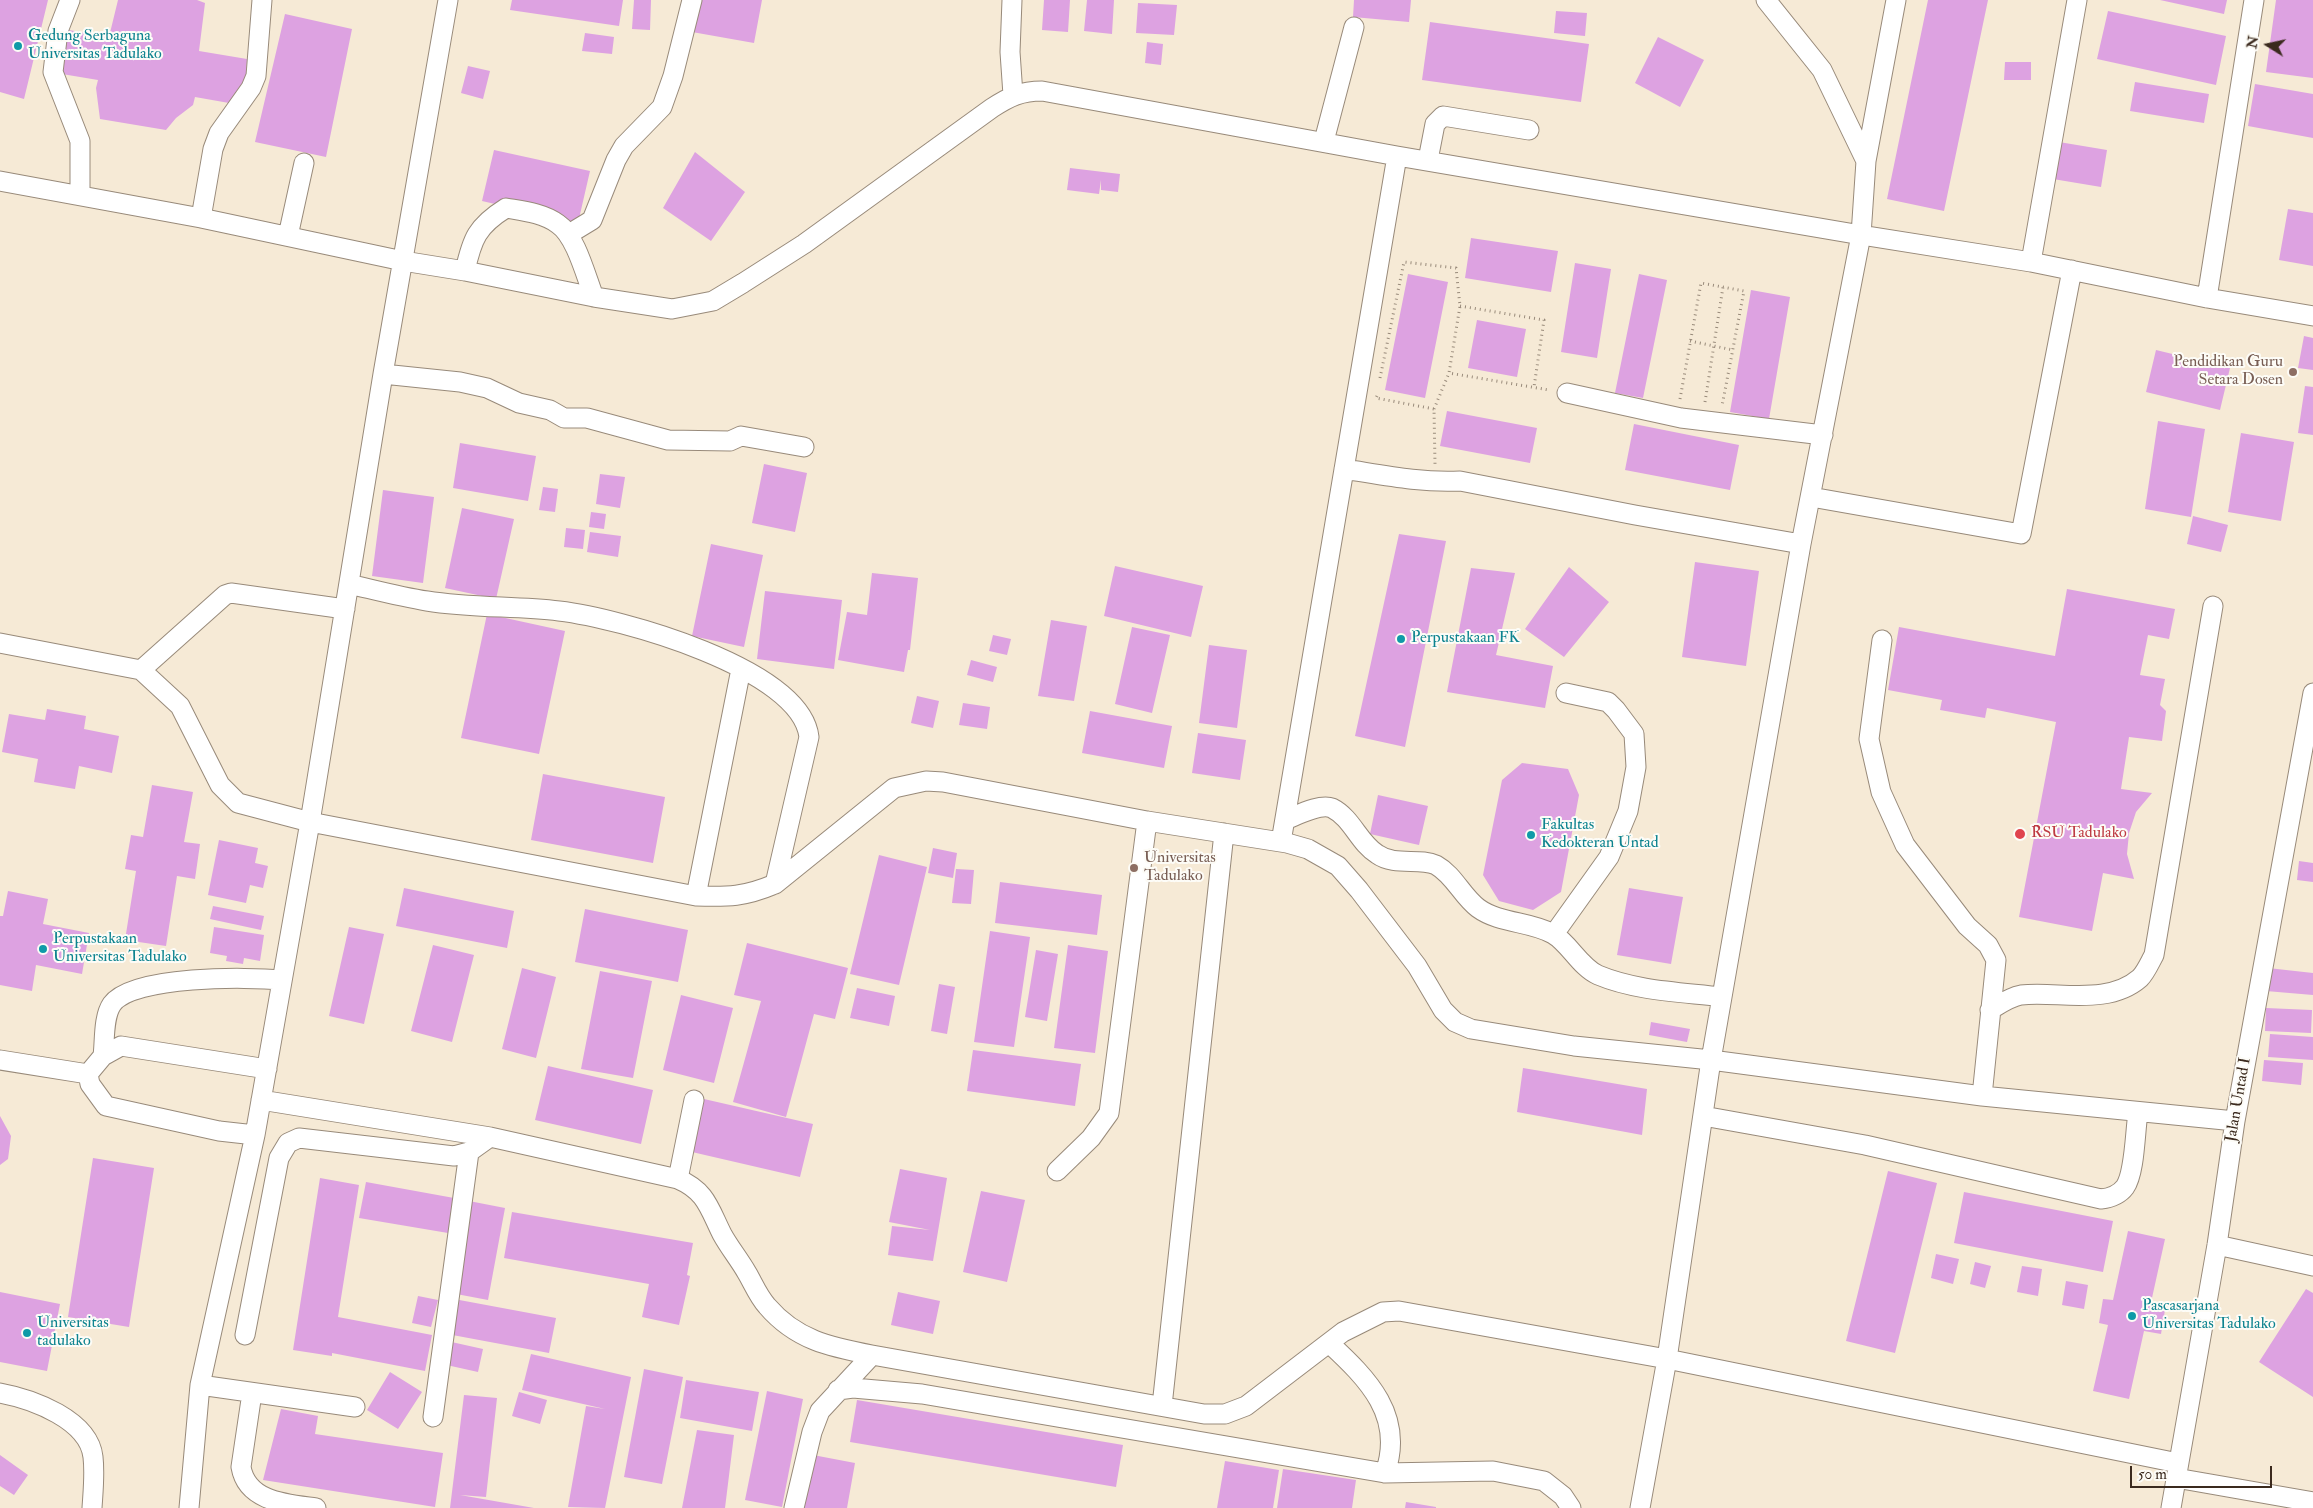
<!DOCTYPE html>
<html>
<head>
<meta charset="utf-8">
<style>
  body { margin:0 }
  #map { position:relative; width:2313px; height:1508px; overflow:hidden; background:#f6ead6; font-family:"IM FELL Double Pica",serif }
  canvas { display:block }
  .north { position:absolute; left:2243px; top:20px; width:50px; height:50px; -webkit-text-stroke:4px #fdfcf7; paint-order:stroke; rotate:280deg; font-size:14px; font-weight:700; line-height:20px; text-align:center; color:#3b2a1e }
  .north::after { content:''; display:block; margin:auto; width:18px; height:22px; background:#3b2a1e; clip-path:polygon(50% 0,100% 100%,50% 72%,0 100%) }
  .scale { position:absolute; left:2130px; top:1466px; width:142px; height:22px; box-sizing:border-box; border:2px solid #3b2a1e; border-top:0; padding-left:6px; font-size:15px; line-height:18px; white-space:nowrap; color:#3b2a1e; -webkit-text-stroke:4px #fdfcf7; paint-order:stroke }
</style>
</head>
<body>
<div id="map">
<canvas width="2313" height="1508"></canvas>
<div class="north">N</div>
<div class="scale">50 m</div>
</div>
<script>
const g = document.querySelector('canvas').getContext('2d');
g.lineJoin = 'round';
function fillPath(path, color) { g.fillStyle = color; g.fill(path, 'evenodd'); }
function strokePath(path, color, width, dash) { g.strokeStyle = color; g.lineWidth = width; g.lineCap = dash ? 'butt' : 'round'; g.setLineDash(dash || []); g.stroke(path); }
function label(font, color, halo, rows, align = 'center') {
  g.font = font + ' "IM FELL Double Pica",serif'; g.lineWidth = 4; g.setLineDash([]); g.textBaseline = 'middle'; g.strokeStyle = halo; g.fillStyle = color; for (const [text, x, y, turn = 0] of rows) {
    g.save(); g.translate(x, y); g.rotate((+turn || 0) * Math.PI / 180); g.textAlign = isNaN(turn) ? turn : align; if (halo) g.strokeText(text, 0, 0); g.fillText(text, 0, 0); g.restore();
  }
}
fillPath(new Path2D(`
  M0,0H48L24,99L0,92Z
  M118,0H197L205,3L199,51L247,59L246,81L229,103L195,97L193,105L176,118L166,130L100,119L96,88L98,80L56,73L63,29L109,37Z
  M512,0H623L619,26L510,10Z
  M634,0H651L650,30L632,29Z
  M698,0H762L754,43L692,32Z
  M1044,0H1070L1068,32L1042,30Z
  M1087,0H1114L1112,34L1084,31Z
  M1354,0H1411L1409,22L1353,17Z
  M1928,0H1988L1944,211L1887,199Z
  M2160,0H2227L2224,14Z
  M2276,0H2313V78L2266,72Z
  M1138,3L1177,5L1174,35L1136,33Z
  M1556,11L1587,13L1585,36L1554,33Z
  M2108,11L2226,36L2216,85L2097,59Z
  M285,14L352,29L326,157L255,142Z
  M1430,22L1589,44L1581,102L1422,80Z
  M585,33L614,37L612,54L582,51Z
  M1658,37L1704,60L1680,107L1635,83Z
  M1147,42L1163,44L1161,65L1145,63Z
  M2005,62H2031V80H2004Z
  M468,66L490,71L483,99L461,93Z
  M2135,82L2209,94L2204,123L2130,111Z
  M2255,84L2313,94V138L2248,126Z
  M2059,142L2107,150L2101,187L2053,179Z
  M494,150L590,171L578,223L482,201Z
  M695,152L745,192L711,241L663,208Z
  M1070,168L1120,174L1118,192L1101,190V180L1099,194L1067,190Z
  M2288,209L2313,213V266L2279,260Z
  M1471,238L1558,251L1551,292L1465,278Z
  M1575,263L1611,269L1597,358L1561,352Z
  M1408,274L1448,282L1425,398L1385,390Z
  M1639,274L1667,280L1643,398L1615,393Z
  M1751,290L1790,297L1769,419L1730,412Z
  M1477,320L1526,329L1517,377L1468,368Z
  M2304,336L2313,338V370L2298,368Z
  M2156,350L2230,368L2220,410L2146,392Z
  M2305,386L2313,387V435L2298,433Z
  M1447,411L1537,428L1530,463L1440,446Z
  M2158,421L2205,429L2191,517L2145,509Z
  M1634,424L1739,445L1730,490L1625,470Z
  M2241,433L2294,442L2281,521L2228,512Z
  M460,443L536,456L528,501L453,488Z
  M764,464L807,473L795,532L752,523Z
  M600,474L625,477L620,508L596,504Z
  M543,487L558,489L555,512L539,510Z
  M383,490L434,497L423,583L372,576Z
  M462,508L514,519L496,599L445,588Z
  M591,512L606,514L604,529L589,527Z
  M2193,516L2228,525L2221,552L2187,544Z
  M566,528L585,530L583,549L564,547Z
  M590,532L621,536L618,557L587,552Z
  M1399,534L1446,541L1405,747L1355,736Z
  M711,544L763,555L744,647L692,636Z
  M1695,562L1759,571L1746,666L1682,657Z
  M1115,566L1203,586L1191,637L1104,616Z
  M1569,567L1609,602L1564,657L1525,629Z
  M1471,568L1515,573L1496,655L1553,666L1545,708L1447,692Z
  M872,573L918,578L910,650H908L904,672L838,660L847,612L867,615Z
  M2067,589L2175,609L2169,639L2148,635L2140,675L2165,679L2160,705L2166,711L2162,741L2129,737L2121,789L2152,793L2136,812L2129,833L2127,854L2134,879L2103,873L2092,931L2019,917L2056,722L1987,708L1985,718L1940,710L1942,700L1888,690L1899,627L2055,656Z
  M765,591L842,600L834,669L757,659Z
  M487,614L565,631L539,754L461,738Z
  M1051,620L1087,626L1074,701L1038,696Z
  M1132,627L1170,635L1152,713L1115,704Z
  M993,635L1011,639L1007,655L989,651Z
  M1209,645L1247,650L1237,728L1199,723Z
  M971,660L997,667L993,682L967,675Z
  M917,696L939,701L933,728L911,723Z
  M963,703L990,707L987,729L959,725Z
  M47,709L86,716L84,729L119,736L112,773L79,766L75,789L34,782L38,759L2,752L9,714L45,720Z
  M1090,711L1172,726L1164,768L1082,753Z
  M1198,733L1246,740L1240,780L1192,773Z
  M1522,763L1568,769L1579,795L1561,892L1533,910L1499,901L1483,875L1502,780Z
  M543,774L665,797L653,863L531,840Z
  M152,785L193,792L184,842L200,844L195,879L177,876L166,946L125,940L136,871L125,869L131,835L143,837Z
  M1378,795L1428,806L1419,845L1370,834Z
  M219,840L258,848L255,863L268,866L263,888L250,885L246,903L208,895Z
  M933,848L957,853L953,878L928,873Z
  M879,855L927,867L899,985L850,974Z
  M2299,861L2313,863V882L2297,880Z
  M956,869L974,870L971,904L952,903Z
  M1000,882L1102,895L1097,935L995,923Z
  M404,888L514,911L507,948L396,926Z
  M1629,888L1683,897L1671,964L1617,955Z
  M8,891L48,899L43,924L89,933L82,974L36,965L32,991L0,985V916H3Z
  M213,906L264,916L261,930L210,919Z
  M585,909L688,930L678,982L575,962Z
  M214,927L264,935L260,961L244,958L243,964L226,961L227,956L210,953Z
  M349,927L384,934L364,1024L329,1016Z
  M990,931L1030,937L1014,1047L974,1042Z
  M747,943L848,968L835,1019L814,1014L786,1117L733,1102L761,1001L734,995Z
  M433,945L474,955L452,1042L411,1031Z
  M1068,945L1108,951L1095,1053L1054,1048Z
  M1036,950L1058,954L1047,1021L1025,1017Z
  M522,968L556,977L536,1058L502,1049Z
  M2268,968L2313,973V995L2266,991Z
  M600,971L652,981L633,1078L581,1069Z
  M939,984L955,987L947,1034L931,1031Z
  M857,988L895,996L889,1026L850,1018Z
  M681,995L733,1008L714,1083L663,1070Z
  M2266,1008L2312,1010L2311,1033L2265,1031Z
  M1651,1022L1690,1029L1687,1042L1649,1035Z
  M2270,1034L2313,1037V1060L2268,1057Z
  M973,1050L1081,1064L1075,1106L967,1091Z
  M2264,1060L2303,1063L2301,1085L2262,1081Z
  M548,1066L653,1090L641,1144L535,1120Z
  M1523,1068L1647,1089L1642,1135L1517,1112Z
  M704,1099L813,1124L800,1177L692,1152Z
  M0,1116L11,1136L8,1159L0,1165Z
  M93,1158L154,1168L129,1327L68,1317Z
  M900,1169L947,1178L933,1261L888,1255L892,1226L930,1230L889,1222Z
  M1888,1171L1937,1183L1895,1353L1846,1341Z
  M320,1178L359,1185L338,1317L432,1335L425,1371L332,1353V1356L293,1350Z
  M366,1182L454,1198L448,1233L359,1218Z
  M981,1191L1025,1200L1007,1282L963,1272Z
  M1964,1192L2113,1221L2103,1272L1954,1243Z
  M469,1201L505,1208L488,1300L451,1293Z
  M512,1212L693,1243L687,1275L690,1276L679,1325L642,1317L649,1284L504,1258Z
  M2128,1231L2165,1239L2150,1307L2165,1310L2161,1334L2144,1331L2129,1399L2093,1391L2108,1325L2099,1323L2103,1299L2113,1300Z
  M1936,1254L1959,1259L1953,1284L1931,1278Z
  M1975,1262L1991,1266L1985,1288L1970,1284Z
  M2022,1266L2042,1269L2038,1296L2017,1292Z
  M2066,1281L2088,1285L2084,1309L2062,1305Z
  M2306,1289L2313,1293V1397L2259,1362Z
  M0,1292L60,1304L47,1371L0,1362Z
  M898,1292L940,1301L933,1334L891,1325Z
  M418,1296L438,1300L431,1327L412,1323Z
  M454,1299L556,1318L549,1353L447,1334Z
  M447,1341L483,1349L478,1372L442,1364Z
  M531,1354L631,1377L605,1508L568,1507L586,1406L605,1409L522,1390Z
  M644,1369L683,1377L662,1484L624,1477Z
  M390,1372L422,1392L398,1429L367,1410Z
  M686,1380L759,1392L752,1431L680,1418Z
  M767,1391L803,1399L782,1507L745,1500Z
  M519,1392L547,1400L540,1424L512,1416Z
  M464,1395L497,1398L486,1497L460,1495L534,1508H450Z
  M857,1400L1123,1445L1116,1487L850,1442Z
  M281,1409L318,1416L315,1434L443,1453L435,1507L263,1480Z
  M697,1430L734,1435L725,1508H682Z
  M0,1455L28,1475L14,1495L0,1486Z
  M813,1455L855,1463L847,1508H804Z
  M1225,1461L1279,1470L1273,1508H1217Z
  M1283,1469L1356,1480L1352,1508H1277Z
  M1406,1502L1436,1507V1508H1405Z`), '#dda2e1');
const minor = new Path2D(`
  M70,0L58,31L53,72L80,141V195
  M1012,0L1010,52L1013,95
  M1766,0L1822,70L1866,161
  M1324,141L1354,27
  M1428,160L1435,124L1443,116L1529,130
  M0,181L201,218L403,261L465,271L594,297L672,309L713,301L743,283L804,244L992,108C1009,97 1021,91 1042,91L1397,156L1861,235L2031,262L2207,298L2313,316
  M201,218L213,149L219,133L251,88L256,76L262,0
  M569,234L592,220L616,160L624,146L662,107L673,76L692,0
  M288,236L304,163
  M2031,262L2077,0
  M465,271C472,239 477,226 506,208C523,211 543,213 558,224C576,236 586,277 594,297
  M2207,298L2254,0
  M383,374L460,382L487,388L519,403L550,410L564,418H587L668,440L730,441L741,436L804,447
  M1567,393L1681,418L1823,435
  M1344,469C1383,475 1420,483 1460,481L1635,515L1801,544
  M1811,497L2021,534L2072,270
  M349,584C375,590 401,597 427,601C470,608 516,606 559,611C619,618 801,668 809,737L775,884
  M1882,640L1869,739L1881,792L1905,845L1967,926L1988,945L1996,960L1982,1096
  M0,643L141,670L180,706L220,785L238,803L310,822L696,896C729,897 744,897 775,884L894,788L926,781L943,782L1147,821L1287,843L1308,849L1338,866L1359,890L1417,966L1443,1010L1455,1022L1471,1029L1574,1046L1711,1060L1982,1096L2235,1121
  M141,670L225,595L231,593L345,609
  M1285,820C1296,816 1320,803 1332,808C1352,818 1359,843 1377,854C1395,867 1419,857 1436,865C1454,875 1462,896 1478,908C1500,924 1530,921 1553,934C1569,943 1580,967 1598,975C1636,991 1681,992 1722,997
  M1281,842L1397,156
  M696,896L741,669
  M1554,934L1609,857L1628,811L1636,767L1634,734L1616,710L1608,702L1566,693
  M1990,1010C2000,1004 2010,997 2021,995C2059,991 2108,1006 2140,978C2146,972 2150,962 2154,955L2213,606
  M103,1056C105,1041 103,1017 112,1004C133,975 248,977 282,980
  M0,1060L88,1074L103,1056L121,1046L267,1069
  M88,1074L90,1084L106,1106L219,1131L255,1135
  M261,1100L490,1137L678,1179C706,1191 709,1208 722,1234C729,1247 739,1259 747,1273C753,1283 758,1296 767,1306C796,1340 830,1347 872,1355L1204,1414H1225L1246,1406L1343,1332L1383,1312L1399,1311L1667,1359L2178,1463
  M1703,1116L1865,1145L2101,1199C2110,1198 2119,1195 2125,1187C2135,1173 2135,1131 2138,1113
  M1057,1171L1091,1138L1109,1113L1147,821
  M678,1179L694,1100
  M2217,1245L2313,1266
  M245,1335L279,1158L288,1143L299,1138L454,1156L469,1152L490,1137
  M1329,1343C1368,1379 1405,1416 1385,1473
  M200,1385L355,1407
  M838,1390L853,1388L922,1394L1385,1473L1493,1471L1544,1481L1563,1496L1571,1508
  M0,1393C33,1399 89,1420 93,1457C95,1474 93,1492 92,1508
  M252,1393L241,1467C247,1502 287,1504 316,1508
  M1162,1406L1224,833
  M433,1417L469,1152
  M2176,1478L2313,1502
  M189,1508L200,1385L255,1135L310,822L383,374L448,0
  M794,1508L812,1432L820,1411L872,1355
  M1640,1508L1667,1359L1711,1060L1801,544L1861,235L1866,161L1896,0
  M2171,1508L2217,1245L2235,1121L2313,693`);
strokePath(minor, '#988a7a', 21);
strokePath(new Path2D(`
  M1460,306L1544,320L1534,387
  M1690,341L1733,350
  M1380,378L1404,262L1456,268L1460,306L1449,373L1549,390
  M1377,396L1376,398L1434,409L1435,464
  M1680,399L1701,283L1744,291L1722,406
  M1705,402L1723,287
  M1434,409L1449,373`), '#988a7a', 3, [1, 4]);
strokePath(minor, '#fff', 19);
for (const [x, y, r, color] of [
  [18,46,5,"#0f9aa8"],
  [2293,372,5,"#8d6e63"],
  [1401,639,5,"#0f9aa8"],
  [2020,834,6,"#e0444e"],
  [1531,835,5,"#0f9aa8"],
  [1134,868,5,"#8d6e63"],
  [43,949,5,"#0f9aa8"],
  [2132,1316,5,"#0f9aa8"],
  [27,1333,5,"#0f9aa8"]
]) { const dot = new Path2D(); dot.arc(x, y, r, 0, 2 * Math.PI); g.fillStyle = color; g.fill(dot); strokePath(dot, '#fdfcf7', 2); }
label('16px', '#0d838f', '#fdfcf7', [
  ["Gedung Serbaguna",28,37],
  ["Universitas Tadulako",28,55],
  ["Perpustakaan FK",1411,639],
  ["Fakultas",1541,826],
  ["Kedokteran Untad",1541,844],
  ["Perpustakaan",53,940],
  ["Universitas Tadulako",53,958],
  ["Pascasarjana",2142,1307],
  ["Universitas Tadulako",2142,1325],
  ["Universitas",37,1324],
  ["tadulako",37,1342]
], 'left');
label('16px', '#785e54', '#fdfcf7', [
  ["Pendidikan Guru",2283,363],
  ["Setara Dosen",2283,381],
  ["Universitas",1144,859,"left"],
  ["Tadulako",1144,877,"left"]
], 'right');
label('16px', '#be3a42', '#fdfcf7', [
  ["RSU Tadulako",2031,834]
], 'left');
label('16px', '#3b2a1e', '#fdfcf7', [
  ["Jalan Untad I",2239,1100,-80]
]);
</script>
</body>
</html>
